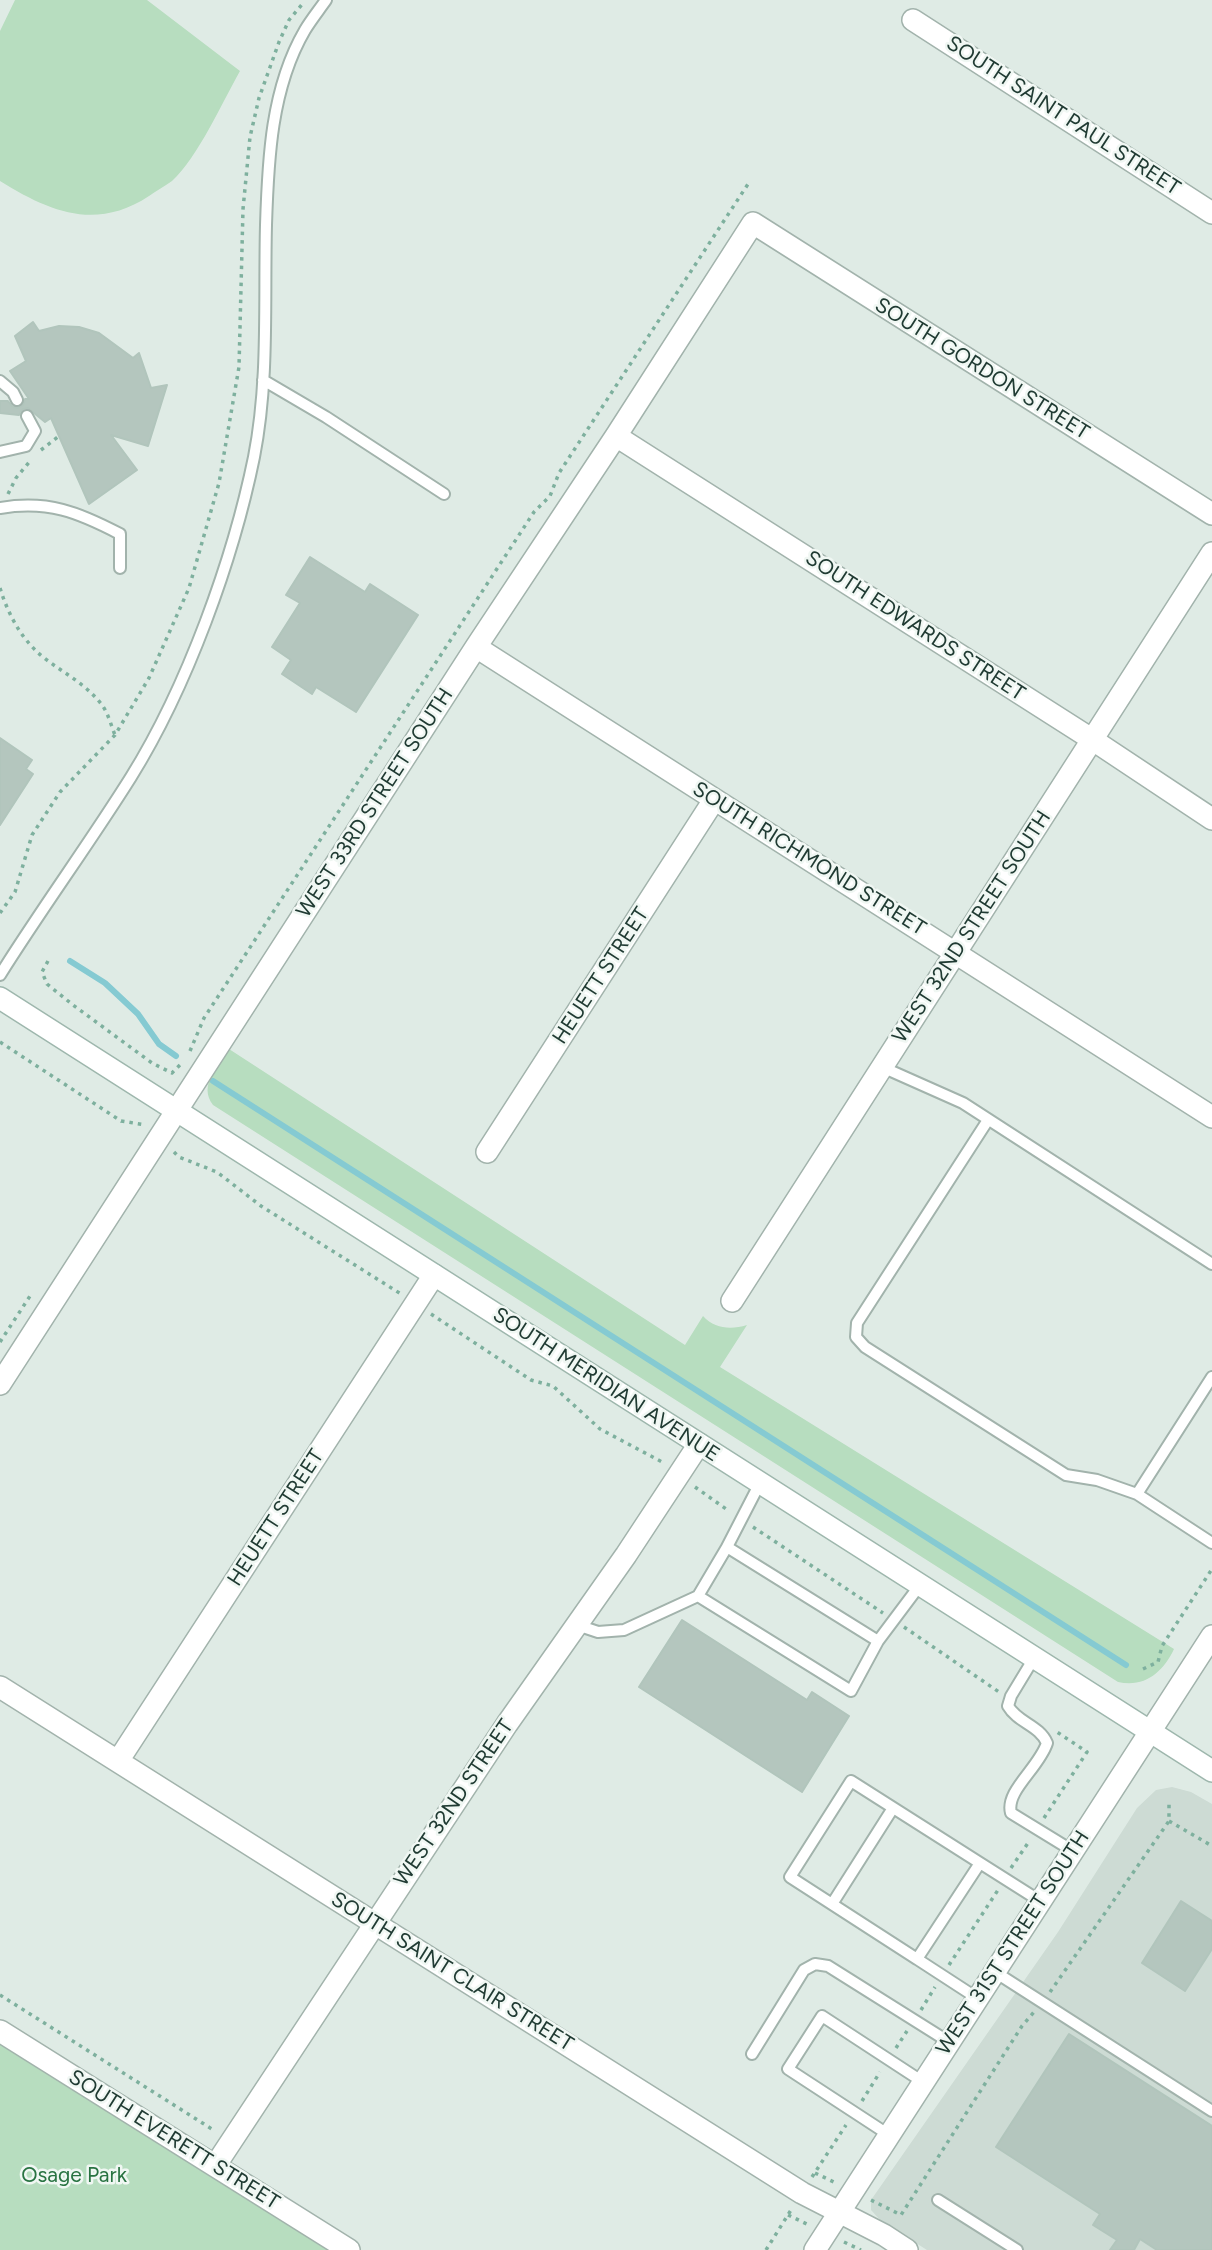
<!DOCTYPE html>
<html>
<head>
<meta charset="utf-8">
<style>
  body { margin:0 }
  canvas { display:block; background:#dfebe5 }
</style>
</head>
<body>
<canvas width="1212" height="2250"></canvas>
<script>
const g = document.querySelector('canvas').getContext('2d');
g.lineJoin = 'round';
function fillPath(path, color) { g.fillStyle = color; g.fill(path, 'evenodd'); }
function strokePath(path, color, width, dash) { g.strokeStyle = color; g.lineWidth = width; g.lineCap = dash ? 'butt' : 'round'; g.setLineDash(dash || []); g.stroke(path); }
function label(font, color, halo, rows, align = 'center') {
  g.font = font + ' Figtree,sans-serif'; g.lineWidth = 5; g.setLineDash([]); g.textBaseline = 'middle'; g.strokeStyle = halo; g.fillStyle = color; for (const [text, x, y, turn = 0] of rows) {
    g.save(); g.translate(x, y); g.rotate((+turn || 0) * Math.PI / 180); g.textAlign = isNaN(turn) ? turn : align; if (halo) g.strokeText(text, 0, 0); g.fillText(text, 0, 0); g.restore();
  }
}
fillPath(new Path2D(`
  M1172,1787L1191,1792L1212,1804V2250H927L881,2221L871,2210V2200L1058,1932L1137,1808L1156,1790Z`), '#cddbd4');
fillPath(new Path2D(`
  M15,0H147L240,71C222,103 198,157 172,181C165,186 156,191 149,196C96,231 50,212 0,181V31Z
  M229,1049L685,1345L703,1316C715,1329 731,1330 747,1325L720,1367L1174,1649C1163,1672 1145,1688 1118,1682L213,1105C198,1085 218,1067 229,1049Z
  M0,2041L329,2250H0Z`), '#b7ddbf');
strokePath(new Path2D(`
  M70,961L105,983L138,1014L159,1044L176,1056
  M213,1081L1126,1665`), '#85cad2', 6);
const building = new Path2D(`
  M33,322L39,331L59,326L79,327L99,333L133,358L139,353L151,388L167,385L148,446L111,435L137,470L89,504L51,418L45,422L28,408L23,409L19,415L0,413V401H8L12,406L17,408L23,405L25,399H29L10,371L26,361L15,336Z
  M310,557L365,592L370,584L418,615L356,712L316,687L312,694L282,674L291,660L272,647L300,603L286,595Z
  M0,738L32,760L26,769L33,774L0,825Z
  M682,1620L807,1700L812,1692L849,1716L802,1792L639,1687Z
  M1181,1901L1212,1921V1949L1185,1991L1142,1963Z
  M1069,2034L1212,2126V2250H1157L1140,2239L1134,2250H1110L1117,2240L1093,2225L1100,2214L996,2147Z`);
fillPath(building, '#b4c6be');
strokePath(building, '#b1c5bc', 2);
const service = new Path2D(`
  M263,380L326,417L444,494
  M0,381L13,392L17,400
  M0,452L26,446L35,431L27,416
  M0,508C48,500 78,512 120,534V568
  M0,975C42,908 89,844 131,777C187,687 233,560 254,457C269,381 264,302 266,225C268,160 271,88 305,30C311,20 319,10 326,0
  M882,1067L963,1103L1212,1264
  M988,1120L857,1323L856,1337L865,1347L1066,1475L1097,1480L1137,1494L1212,1543
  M760,1483L727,1547L878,1641L920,1585
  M1137,1494L1212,1377
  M698,1596L851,1691L878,1641
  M577,1625L598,1632L624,1630L698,1596L727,1547
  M1034,1658L1011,1696L1008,1706C1018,1723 1039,1725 1047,1743C1039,1768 1005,1791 1011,1813L1073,1851
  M832,1904L893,1808
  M917,1959L790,1877L851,1781L980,1863
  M995,1972L1212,2111
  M977,1998L917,1959L980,1863L1040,1901
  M752,2054L804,1970L815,1964L828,1966L949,2042
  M889,2135L788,2069L822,2016L923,2082
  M938,2200L1017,2250`);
const minor = new Path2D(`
  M913,20L1212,213
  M616,436L1093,740L1212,819
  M476,647L1212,1117
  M487,1152L714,800
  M732,1301L1212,553
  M0,1384L476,647L616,436L753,223L1212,514
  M0,1687L802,2193L884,2235L907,2250
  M118,1761L434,1275
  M0,2031L349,2250
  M215,2166L507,1724L626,1555L699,1444`);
const tertiary = new Path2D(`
  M815,2250L1212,1636`);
const secondary = new Path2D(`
  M0,998L1212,1771`);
strokePath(service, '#a2b3ac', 14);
strokePath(minor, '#a2b3ac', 24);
strokePath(tertiary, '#a2b3ac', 24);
strokePath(secondary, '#9eb7ad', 24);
strokePath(new Path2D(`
  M41,450L59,436
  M8,494L16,478L31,460
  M0,588C8,614 21,639 43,657C63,673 85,683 102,705C108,713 111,725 115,735
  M0,913L15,892L32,835L60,792L115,735L149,678L189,588L219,483L239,367L243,209L250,137L259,98L279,42L289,20L304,2
  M48,961L42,972L47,984L73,1005L152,1063L172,1073L182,1063
  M0,1042L121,1121L146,1125
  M190,1051L204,1018L534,512L550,496L559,473L750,181
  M174,1152L179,1157L217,1172L261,1206L401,1294
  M431,1314L531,1380L553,1386L600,1429L664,1463
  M0,1342L32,1293
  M695,1487L729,1511
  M753,1527L883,1613
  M904,1627L999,1692
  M1143,1669L1158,1662L1162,1646L1212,1569
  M1044,1818L1087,1752L1057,1732
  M1169,1821L1212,1846
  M1011,1868L1030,1840
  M949,1965L998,1890
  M1050,1992L1169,1821V1804
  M0,1995L215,2131
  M921,2010L935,1987
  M896,2048L907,2031
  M862,2101L880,2072
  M815,2173L836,2183
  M812,2177L846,2125
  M871,2200L901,2215L1022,2026L1034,2012
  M788,2215L809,2225
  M844,2242L861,2250
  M766,2250L791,2210`), '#7eb09e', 3.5, [3.5, 5]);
strokePath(service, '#fff', 10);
strokePath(minor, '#fff', 21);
strokePath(tertiary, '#fff', 21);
strokePath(secondary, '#fff', 21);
label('21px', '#203b33', '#f0f7f3', [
  ["SOUTH SAINT PAUL STREET",1063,116,33],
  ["SOUTH GORDON STREET",982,369,32],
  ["SOUTH EDWARDS STREET",915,626,33],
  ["WEST 33RD STREET SOUTH",375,803,-57],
  ["SOUTH RICHMOND STREET",809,859,32],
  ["WEST 32ND STREET SOUTH",972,927,-57],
  ["HEUETT STREET",601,976,-57],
  ["SOUTH MERIDIAN AVENUE",606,1385,33],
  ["HEUETT STREET",276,1518,-57],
  ["WEST 32ND STREET",454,1803,-56],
  ["WEST 31ST STREET SOUTH",1013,1943,-57],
  ["SOUTH SAINT CLAIR STREET",452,1972,32],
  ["SOUTH EVERETT STREET",174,2140,32]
]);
label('21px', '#297342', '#f0f7f3', [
  ["Osage Park",74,2176]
]);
</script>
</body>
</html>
